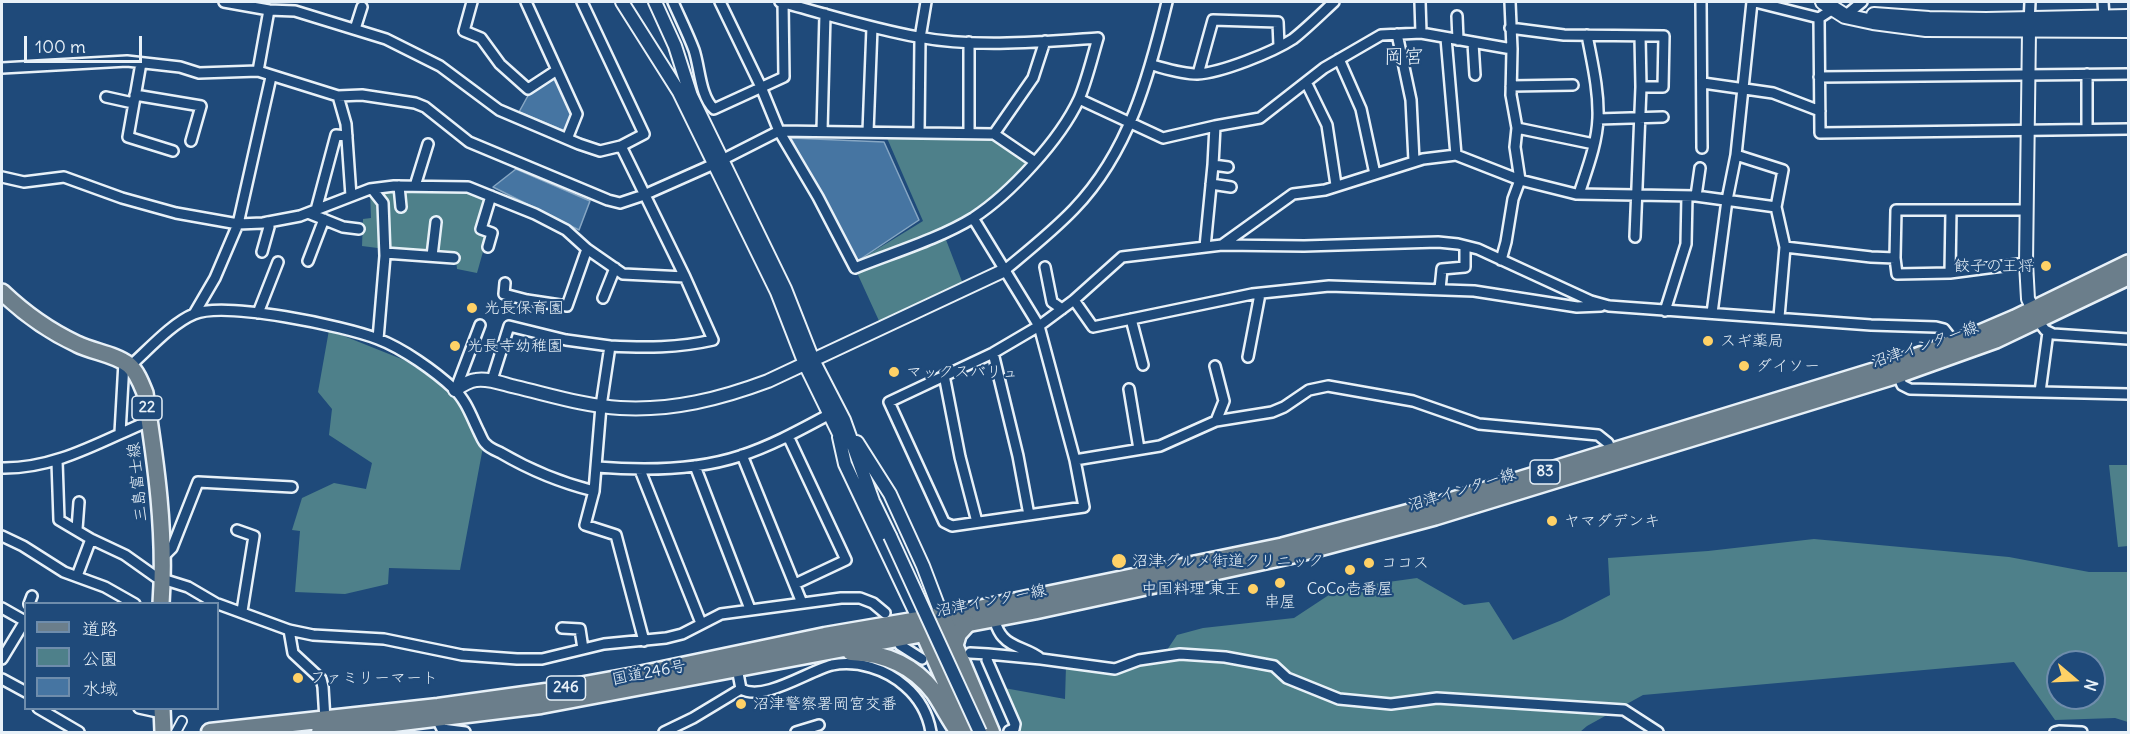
<!DOCTYPE html>
<html>
<head>
<meta charset="utf-8">
<style>
  body { margin:0 }
  #map { position:relative; width:2130px; height:734px; overflow:hidden; background:#1f4a7a; font-family:Delius,"Klee One",sans-serif }
  canvas { display:block }
  .frame { position:absolute; inset:0; border:3px solid #e8f1f8; pointer-events:none }
  .legend { position:absolute; left:24px; top:602px; width:195px; height:108px; box-sizing:border-box; background:#1f4a7a; border:2px solid #6f8dac; margin:0; padding:8px 10px; list-style:none; font-size:18px; color:#e8f1f8 }
  .legend li { display:flex; align-items:center; gap:12px; height:30px }
  .legend b { width:30px; border:2px solid #6f8dac }
  .north { position:absolute; left:2046px; top:650px; width:60px; height:60px; box-sizing:border-box; background:#1f4a7a; border:2px solid #6f8dac; border-radius:50%; rotate:109deg; font-size:16px; font-weight:700; line-height:24px; text-align:center; color:#e8f1f8 }
  .north::after { content:''; display:block; margin:auto; width:21px; height:27px; background:#ffd166; clip-path:polygon(50% 0,100% 100%,50% 72%,0 100%) }
  .scale { position:absolute; left:24px; top:36px; width:118px; height:27px; box-sizing:border-box; border:3px solid #e8f1f8; border-top:0; padding-left:8px; font-size:18px; line-height:21px; white-space:nowrap; color:#e8f1f8; -webkit-text-stroke:4px #1f4a7a; paint-order:stroke }
</style>
</head>
<body>
<div id="map">
<canvas width="2130" height="734"></canvas>
<div class="frame"></div>
<ul class="legend">
<li><b style="height:8px;background:#6b7e8b"></b>道路</li>
<li><b style="height:16px;background:#4e808a"></b>公園</li>
<li><b style="height:16px;background:#4675a2"></b>水域</li>
</ul>
<div class="north">N</div>
<div class="scale">100 m</div>
</div>
<script>
const g = document.querySelector('canvas').getContext('2d');
g.lineJoin = 'round';
function fillPath(path, color) { g.fillStyle = color; g.fill(path, 'evenodd'); }
function strokePath(path, color, width, dash) { g.strokeStyle = color; g.lineWidth = width; g.lineCap = dash ? 'butt' : 'round'; g.setLineDash(dash || []); g.stroke(path); }
function label(font, color, halo, rows, align = 'center') {
  g.font = font + ' Delius,"Klee One",sans-serif'; g.lineWidth = 4.5; g.setLineDash([]); g.textBaseline = 'middle'; g.strokeStyle = halo; g.fillStyle = color; for (const [text, x, y, turn = 0] of rows) {
    g.save(); g.translate(x, y); g.rotate((+turn || 0) * Math.PI / 180); g.textAlign = isNaN(turn) ? turn : align; if (halo) g.strokeText(text, 0, 0); g.fillText(text, 0, 0); g.restore();
  }
}
fillPath(new Path2D(`
  M995,137L1031,161L971,216L943,232L963,284L880,323L853,264L923,221L887,138Z
  M465,188L486,198L477,229L488,234L477,273L457,269L456,258L362,246L363,219L371,218L370,189Z
  M329,330L404,360L450,390L477,428L474,434L483,447L460,570L389,568L388,584L345,594L295,592L300,531L292,530L302,498L334,483L366,489L372,463L329,435L332,409L318,392Z
  M2109,465H2128V546L2118,547Z
  M1814,539L2009,557L2089,572H2128V722L2115,718L2055,720L2014,662L1643,695L1587,726L1580,732H1019L1004,688L1065,699L1066,666L1112,669L1191,655L1167,650L1177,635L1203,628L1294,618L1338,589L1417,578L1464,605L1489,602L1513,640L1562,620L1610,595L1608,558L1708,551ZM2058,662H2094V698H2058Z`), '#4e808a');
const water = new Path2D(`
  M555,77L572,114L565,131L519,112L530,92Z
  M791,138L884,142L919,220L856,262Z
  M516,169L590,201L579,230L493,187Z`);
fillPath(water, '#4675a2');
strokePath(water, '#87a7c4', 1.5);
const pedestrian = new Path2D(`
  M176,732L182,721`);
const minor = new Path2D(`
  M224,2L269,10L295,11L386,39L440,66L499,110L579,144L600,151L621,146L644,134L582,2
  M472,2L464,31L481,38L500,64L528,89L557,70
  M526,2L577,114L567,139
  M673,2C680,18 688,34 694,50C700,68 700,96 714,109L784,77L783,2
  M720,2L761,87L779,131L818,197L855,268C892,253 939,239 973,218C1010,194 1060,140 1079,99C1087,80 1092,58 1098,38C1040,42 975,48 918,37C872,29 826,14 780,2
  M1420,2L1421,33
  M1510,2L1512,49
  M1701,2L1702,148
  M1755,2L1819,18L1833,9
  M2103,2L2104,17
  M1457,16L1458,40
  M1845,16L1862,2
  M1819,18L1820,133L2128,129
  M2029,23L2030,2
  M1510,28L1564,35L1664,36L1663,87H1641
  M355,29L362,7
  M1397,34L1411,100L1414,161
  M1446,38L1456,155
  M969,42V133
  M1473,43L1475,75
  M1339,59L1361,109L1375,174
  M141,63L128,137L173,151
  M1152,65C1167,69 1182,74 1197,74C1221,73 1273,52 1293,39C1307,28 1321,14 1334,2
  M2,68L127,61L180,67L199,73L258,71L338,96L346,124L351,196
  M258,71L269,10
  M1198,74L1213,20L1278,22L1279,46
  M2087,74V129
  M1819,77L2128,74
  M1306,82L1327,125L1336,185
  M1703,83L1773,93L1820,111
  M1511,86L1573,85
  M135,95L201,106L191,141
  M338,96L362,95L415,103L425,107L469,142L608,200L620,203L644,195L714,164L779,131L994,134L1035,162
  M106,97L133,103
  M1079,99L1163,138L1215,126L1260,118L1324,68L1381,35L1421,33L1512,49L1511,95L1517,128L1515,147L1520,180L1513,199L1506,242L1501,260
  M1598,119L1663,117
  M1517,128L1594,144
  M822,131L825,14
  M868,132L872,27
  M919,133L920,38L926,2
  M994,134L1033,78L1045,41
  M1736,155L1783,170L1776,207L1785,247L1779,317
  M1213,165L1228,167
  M2,177L24,182L64,177L122,198L176,213L238,224L263,223L300,216L370,189L394,186L468,187L535,214L566,230L587,249L623,274L685,277
  M1211,184L1231,187
  M399,186L401,207
  M415,186L428,144
  M372,189L383,203L385,256L378,339
  M1579,194C1587,169 1597,144 1598,118C1599,90 1592,62 1587,35
  M1696,196L1700,168
  M316,210L336,135L347,136
  M308,213L343,227L359,229
  M973,218L1039,326L1075,460L1084,507L952,526L944,522L889,402L993,353L1039,326L1074,300L1122,257L1222,245L1304,246L1438,242L1458,244L1478,249L1591,301L1609,306L1871,325L1936,327L1944,329L1955,343
  M1635,237L1641,87L1640,36
  M1222,245L1293,194L1325,190L1423,159L1456,155L1520,180L1576,194L1696,196L1776,207
  M488,247L492,233L481,229L491,196
  M1205,247L1213,165L1215,126
  M1785,247L1871,257L1895,258
  M262,252L269,227L267,222
  M385,253L454,258
  M432,256L436,222
  M308,261L324,219
  M2026,263L1950,273L1897,274L1895,258L1896,210H2026
  M1045,267L1052,302L1062,309
  M1005,270C1029,250 1053,231 1074,209C1129,152 1149,76 1167,2
  M1950,273L1951,210
  M505,283L504,294L527,300L567,306L587,249
  M1440,289L1442,269L1465,267V246
  M603,298L615,268
  M1074,300L1093,327L1252,294L1329,286L1474,291L1577,307L1601,306
  M1665,311L1686,244L1687,196
  M258,313L278,262
  M1712,313L1727,200L1736,155L1752,2
  M194,314L215,278L238,224L271,77
  M1131,319L1143,365
  M2038,321L2045,330L2053,334L2128,339
  M610,346C645,348 678,348 713,340L685,277L621,146
  M993,353L1018,456L1029,515
  M1248,357L1260,294
  M130,366C148,350 172,323 194,314C225,301 345,326 378,339C402,348 435,371 454,389C466,400 472,418 479,432C481,436 483,442 486,444C489,448 497,451 501,453C530,470 562,483 594,491
  M1215,366L1224,401L1216,421
  M1897,372L1902,385L1910,389L2128,394
  M944,375L960,457L977,522
  M492,380L509,326L566,340L610,346L601,406L594,491L585,525L616,535L644,641
  M461,386L458,383L480,325
  M1129,389L1139,449
  M2040,392L2048,332
  M120,433L124,362
  M788,436L846,560L795,584
  M742,455L802,603
  M1075,460L1160,446L1216,421L1272,412L1284,407L1309,390L1328,386L1413,401L1479,424L1598,435L1608,443L1613,454
  M57,461L59,520L91,539L125,555L156,577L188,587L217,604
  M695,466L750,609
  M597,467C644,471 694,471 740,456C771,446 800,430 828,415
  M2,468C56,469 101,441 149,421
  M640,470L701,623
  M77,529L79,502
  M237,530L254,536L242,611
  M2,536L23,546L64,572L105,587L135,604
  M163,557L172,548L198,482L292,487
  M77,576L91,539
  M29,604L32,596
  M218,604L289,630L313,635L384,639L462,655L517,659H542L604,644L666,638L682,634L721,614L841,598H860L873,603L885,613
  M2,608L25,621L2,659
  M994,619C996,625 998,632 1003,637C1012,648 1030,649 1041,659L988,654L987,660L1015,724L1014,729L1009,731
  M562,628L580,629L583,649
  M289,630L293,653L321,679L323,687L325,720
  M900,645L922,659
  M970,653L988,654
  M1041,659L1115,669L1139,660L1180,654L1225,657L1274,666L1287,678L1339,699L1391,704L1437,698L1624,710L1658,732
  M737,668L741,689C764,702 808,671 832,665C857,660 886,669 905,686C919,698 928,714 931,732
  M2,679L26,692
  M38,708L79,732
  M139,708L162,713
  M437,719L442,729L465,732
  M664,732L693,718L741,689
  M796,732L819,725
  M2055,732L2059,731L2082,732`);
const tertiary = new Path2D(`
  M622,2L679,92L777,292L805,364L844,444
  M655,2L675,46L691,96L785,289L813,360L844,420L873,501L890,536
  M2029,31L2026,263L2028,299L2037,317
  M455,390C461,386 468,381 476,380C489,378 503,384 516,387C550,395 585,406 620,408C672,411 720,399 768,381L1005,270
  M839,437L845,464L919,620
  M857,442L890,494L923,566L942,616`);
const secondary = new Path2D(`
  M1823,2L1845,16L1873,22L1926,29L2128,30
  M1874,15L1929,19L1986,20L2128,17`);
const primary = new Path2D(`
  M2,292C24,313 49,331 77,344C93,352 115,354 129,365C137,372 141,383 145,393C156,463 166,533 161,604
  M942,616L1282,546L1440,504L1890,366L1980,333L2015,318L2128,263
  M956,626L1035,611L1289,556L1435,517L1898,375L1996,340L2128,277
  M162,708L163,732`);
const trunk = new Path2D(`
  M954,647L958,634L967,624
  M851,652C884,653 913,665 934,692C943,705 950,720 959,732
  M210,732L438,707L546,692L634,676L825,636L942,616L991,732
  M320,732L541,705L924,633L968,732`);
strokePath(pedestrian, '#e8f1f8', 12);
strokePath(minor, '#e8f1f8', 14);
strokePath(tertiary, '#e8f1f8', 16);
strokePath(secondary, '#e8f1f8', 18);
strokePath(primary, '#e8f1f8', 20);
strokePath(trunk, '#e8f1f8', 21);
strokePath(pedestrian, '#1f4a7a', 8);
strokePath(minor, '#1f4a7a', 9);
strokePath(tertiary, '#1f4a7a', 12);
strokePath(secondary, '#1f4a7a', 14);
strokePath(primary, '#6b7e8b', 15);
strokePath(trunk, '#6b7e8b', 16);
const tertiaryBridge = new Path2D(`
  M890,536L980,732`);
strokePath(tertiaryBridge, '#e8f1f8', 16, []);
strokePath(tertiaryBridge, '#1f4a7a', 12);
for (const [x, y, r, color] of [
  [2046,266,6,"#ffd166"],
  [472,308,6,"#ffd166"],
  [1708,341,6,"#ffd166"],
  [455,346,6,"#ffd166"],
  [1744,366,6,"#ffd166"],
  [894,372,6,"#ffd166"],
  [1552,521,6,"#ffd166"],
  [1119,561,8,"#ffd166"],
  [1369,563,6,"#ffd166"],
  [1350,570,6,"#ffd166"],
  [1280,583,6,"#ffd166"],
  [1253,589,6,"#ffd166"],
  [298,678,6,"#ffd166"],
  [741,704,6,"#ffd166"]
]) { const dot = new Path2D(); dot.arc(x, y, r, 0, 2 * Math.PI); g.fillStyle = color; g.fill(dot); strokePath(dot, '#1f4a7a', 2); }
for (const [x, y, w] of [
  [147,408,30],
  [1545,472,30],
  [566,688,39]
]) { const box = new Path2D(); box.roundRect(x - w / 2, y - 12, w, 24, 4.5); g.fillStyle = '#1f4a7a'; g.fill(box); strokePath(box, '#e8f1f8', 1.5); }
label('bold 15px', '#e8f1f8', null, [
  ["22",147,408],
  ["83",1545,472],
  ["246",566,688]
]);
label('16px', '#e8f1f8', '#1f4a7a', [
  ["餃子の王将",2034,266,"right"],
  ["光長保育園",484,308],
  ["スギ薬局",1720,341],
  ["光長寺幼稚園",467,346],
  ["ダイソー",1756,366],
  ["マックスバリュ",906,372],
  ["ヤマダデンキ",1564,521],
  ["沼津グルメ街道クリニック",1132,561],
  ["ココス",1381,563],
  ["中国料理 東王",1241,589,"right"],
  ["CoCo壱番屋",1350,589,"center"],
  ["串屋",1280,602,"center"],
  ["ファミリーマート",310,678],
  ["沼津警察署岡宮交番",753,704]
], 'left');
label('16px', '#e8f1f8', '#1f4a7a', [
  ["沼津インター線",1925,345,-19],
  ["三島富士線",138,482,-96],
  ["沼津インター線",1462,490,-17],
  ["沼津インター線",991,601,-11],
  ["国道246号",649,673,-11]
]);
label('20px', '#e8f1f8', '#1f4a7a', [
  ["岡宮",1404,57]
]);
</script>
</body>
</html>
